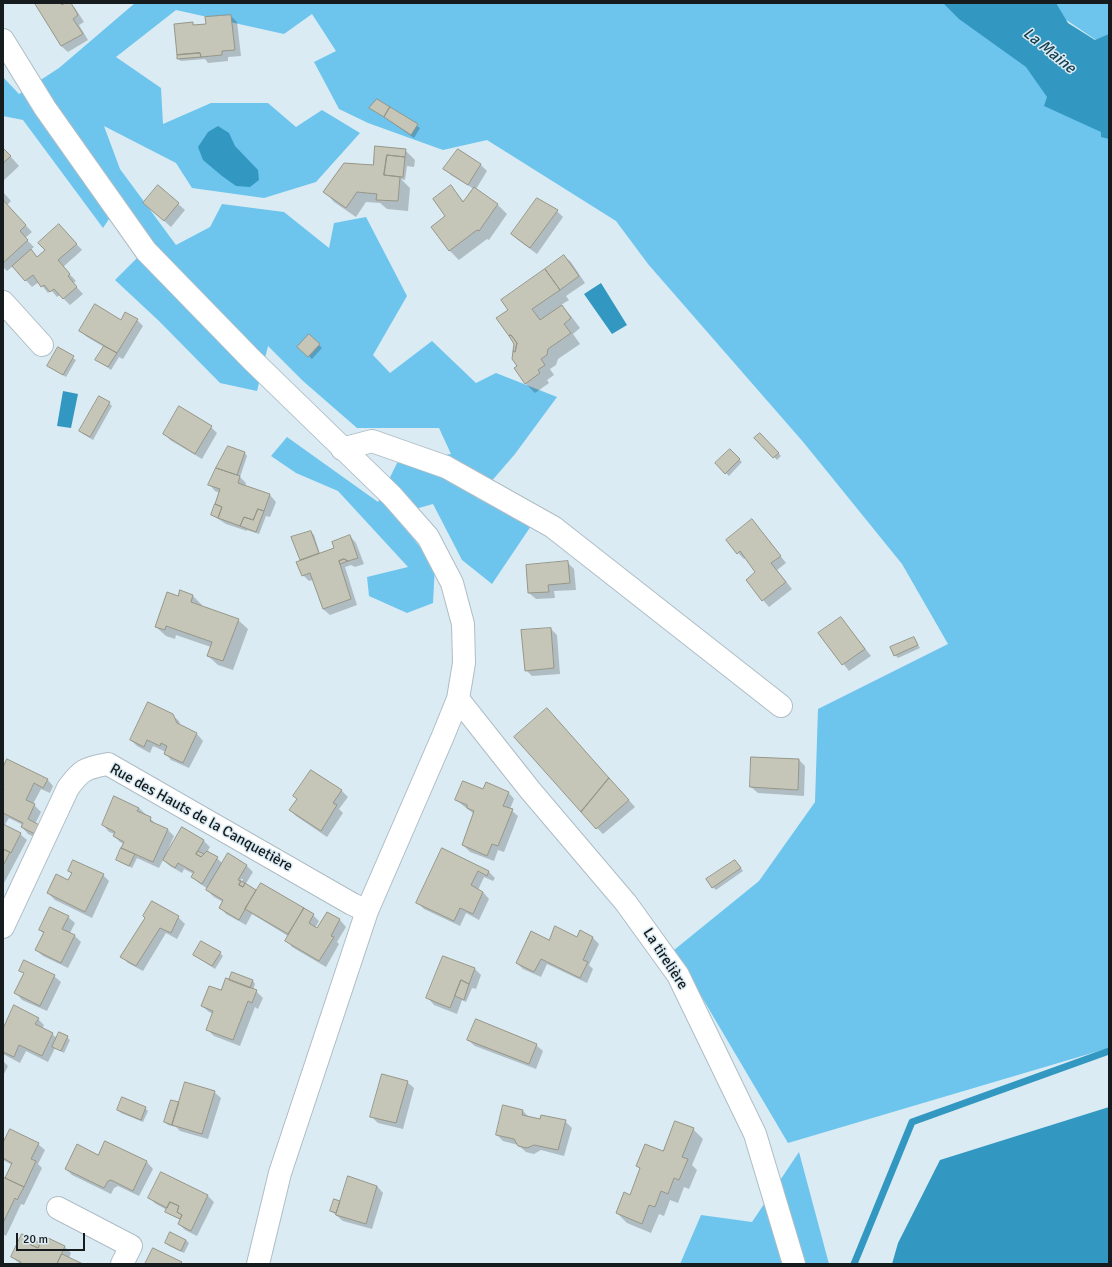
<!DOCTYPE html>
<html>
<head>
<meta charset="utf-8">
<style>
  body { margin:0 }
  #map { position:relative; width:1112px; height:1267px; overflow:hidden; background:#dbebf3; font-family:Signika,sans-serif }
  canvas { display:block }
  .frame { position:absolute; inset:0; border:4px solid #161b1e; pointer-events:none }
  .scale { position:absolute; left:16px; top:1233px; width:69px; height:18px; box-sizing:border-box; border:2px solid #161b1e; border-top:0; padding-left:5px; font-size:12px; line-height:14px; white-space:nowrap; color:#161b1e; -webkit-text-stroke:3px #dbebf3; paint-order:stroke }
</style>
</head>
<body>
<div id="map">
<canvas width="1112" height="1267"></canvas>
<div class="frame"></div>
<div class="scale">20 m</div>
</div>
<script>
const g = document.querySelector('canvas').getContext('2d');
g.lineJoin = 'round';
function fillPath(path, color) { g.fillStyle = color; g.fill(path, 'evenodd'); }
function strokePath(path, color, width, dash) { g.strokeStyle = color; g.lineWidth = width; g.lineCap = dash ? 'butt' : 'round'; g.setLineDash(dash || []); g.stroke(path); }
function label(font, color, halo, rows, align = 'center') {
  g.font = font + ' Signika,sans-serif'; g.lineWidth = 3; g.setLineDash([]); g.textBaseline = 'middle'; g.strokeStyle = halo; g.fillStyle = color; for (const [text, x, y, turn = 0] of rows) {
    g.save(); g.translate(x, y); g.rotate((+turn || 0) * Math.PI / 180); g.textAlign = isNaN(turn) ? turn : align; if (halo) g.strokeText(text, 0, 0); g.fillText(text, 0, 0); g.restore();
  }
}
fillPath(new Path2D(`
  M135,3H971L1109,125V1048L788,1143L674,950L759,881L815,802L818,709L948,644L902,564L804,443L648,264L616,221L487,140L443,150L368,123L339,109L314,62L336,51L312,14L284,34L176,10L116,57L161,88L163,124L211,103H268L296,127L322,110L360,133L316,182L264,198L192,188L176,163L104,126L120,169L176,245L210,227L222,204L284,212L329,248L334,223L366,217L407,296L373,355L390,373L432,341L476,383L496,373L557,397L515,454L477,498L531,526L492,584L462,560L433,504L394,515L435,565L433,603L407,613L369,596L367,577L408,567L338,491L296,473L271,456L287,437L378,502L397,463L451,454L439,428H357L303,381L268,346L257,391L220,383L159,321L115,280L153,242L121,201L103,228L23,120L3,116V77L19,94L59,68Z
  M1041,3H1109V40H1096Z
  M799,1152L829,1264H680L701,1215L752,1222Z`), '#6dc5ee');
fillPath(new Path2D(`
  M943,3H1056L1068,23L1095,40L1109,34V139L1101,137V132L1044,106L1047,97L1026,67L959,19Z
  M218,126L229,133L235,146L258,170L259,180L250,187L236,186L222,176L203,160L198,147L208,132Z
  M601,283L627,325L612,334L584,294Z
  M63,391L78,394L71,428L57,426Z
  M1109,1107V1264H892L898,1243L940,1160Z`), '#3298c2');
fillPath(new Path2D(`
  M38,3H72L71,4L75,8L84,22L79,25L88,40L68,52L61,46L36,4Z
  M231,16L237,22L241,56L228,57V61L208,63L205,59L181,61L178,59L192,23L195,26L207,25Z
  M377,100L420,128L414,138L371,108Z
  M3,148L19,166L3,181Z
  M405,150L415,160L414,167L407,166L405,180L401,179L410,188L408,211L387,209L380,203L366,202L356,217L334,202L325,192Z
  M458,151L481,165L487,171L476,189L498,205L507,214L489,240L487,239L459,260L449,250L447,216L451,187L464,202L474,189L451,175L445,169Z
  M158,186L185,210L171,227L144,203Z
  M3,192L11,201L7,205L32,232L25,238L34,247L30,250L38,258L47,250L59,225L82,250L63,267L76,281L73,283L83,294L70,305L60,295L57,297L51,290L48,293L39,282L32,287L13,266L7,271L3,267Z
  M557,211L563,217L537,254L518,240L512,234Z
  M564,256L571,262L585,283L566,296L569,300L561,305L571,316L580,328L573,334L580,344L558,359L556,365L550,369L554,375L547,380L549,383L535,393L525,383L518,366L510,310Z
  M137,320L143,326L123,359L119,357L111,370L96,359L104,347L87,337L80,331L121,321Z
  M309,336L322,348L312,359L299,347Z
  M58,349L76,360L66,377L48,366Z
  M109,403L112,406L93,440L83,434L80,431Z
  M211,427L217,433L202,459L170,440L164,433Z
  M760,434L781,456L777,460L755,438Z
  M730,450L742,462L729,476L716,463Z
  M245,453L247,456L240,477L246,483L245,486L270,495L276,502L270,517L266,516L259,534L247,530V531L226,524L212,515L220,493L215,491L209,484Z
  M752,520L786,563L777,570L792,589L769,607L763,600L757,572L746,558L744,559L738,553Z
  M311,532L314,535L320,554L335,549L350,536L356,543L364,564L355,567L351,565L345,567L357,605L330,615L323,609L313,580L309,581L303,575L300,560Z
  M567,562L574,569L576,590L554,591L555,598L536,599L529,593Z
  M193,596L202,605V607L238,620L248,629L233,670L218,665L208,656L211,647L176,635L175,639L166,636L156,627L178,597Z
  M841,618L871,656L849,671L819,633Z
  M551,629L557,635L560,674L532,676L526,670Z
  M914,638L920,648L898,658L895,655Z
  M172,715L179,721L181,727L197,734L203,741L189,768L171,760L165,753L166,752L153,746L150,753L137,746L131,740Z
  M752,758L799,760L805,766L804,796L758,793L751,787Z
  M3,770L47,779L53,786L50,793L41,789L33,804L41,812L35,824L45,842L28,834L22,827L23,825L9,818L4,826L20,834L27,840L4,883H3V794L4,792L3,791Z
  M618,788L635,807L603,834L597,828Z
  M341,790L348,797L339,809L343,813L327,837L296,816L290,810L298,799Z
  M484,790L508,792L514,799L510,809L518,816L504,852L498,850L494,861L470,852L463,845L474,814L456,800Z
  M139,808L157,825L168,830L174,836L166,854L167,855L183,828L204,841L210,847L207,852L217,858L223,864L247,866L253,872L245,885L257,891L261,884L313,915L319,921L315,928L318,929L327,913L340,920L346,927L337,942L339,944L326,967L292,947L286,940L288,936L252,914L246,925L226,914L220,907L223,902L214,897L207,890L208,889L199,883L192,877L194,874L184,869L182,873L170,866L163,860L159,868L137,858L132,868L120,862L117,860L124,844L120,842L114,836L115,834L109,832L103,825ZM241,879H243L238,890L236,889Z
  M443,849L488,871L495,878L493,881L484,877L478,890L483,892L489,899L479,920L466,913L460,926L424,909L417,902Z
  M738,864L743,871L716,890L713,887Z
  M69,871L103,875L109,881L92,918L55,900L48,893L69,881L72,874Z
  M153,903L178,917L185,924L177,939L166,933L143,971L128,963L122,957L146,918Z
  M68,917L75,923L70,933L74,935L81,942L68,968L43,956L36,950L44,934L40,930Z
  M593,938L599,944L589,965L593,969L587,983L547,964L541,977L523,969L517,963L549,941Z
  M220,953L223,956L215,969L194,955Z
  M475,969L481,975L476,989L472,988L466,1002L462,1000L457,1014L434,1005L428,998Z
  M21,970L54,976L61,982L47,1011L22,1000L16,993L25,974Z
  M253,981L255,984L253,990L256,991L263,998L258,1009L255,1007L240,1046L214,1036L207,1029L213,1014L209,1012L202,1006L222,991Z
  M38,1019L44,1025L42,1029L52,1034L57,1038L67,1037L70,1040L64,1053L55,1048L48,1062L26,1051L20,1063L3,1054V1030Z
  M468,1040L536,1045L543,1051L536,1069L475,1046Z
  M3,1061L8,1066L3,1076Z
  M407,1082L414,1088L403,1129L378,1123L371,1116Z
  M214,1092L221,1098L208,1139L180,1131L176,1127L168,1125L165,1122L180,1104Z
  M145,1108L148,1111L143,1122L121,1113L118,1110Z
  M523,1111L530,1118L541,1120L565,1121L572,1128L564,1156L541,1150L534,1154L526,1152L518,1145L503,1141L497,1135Z
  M693,1129L703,1139L692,1165L697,1170L689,1189L684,1187L678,1203L670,1200L664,1216L659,1214L651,1233L627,1223L617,1213L630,1196L641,1169L637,1166L664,1153Z
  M106,1142L147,1162L153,1169L139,1196L118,1186L114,1188L111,1194L72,1175L66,1169L99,1156Z
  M38,1144L45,1150L38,1164L42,1168L24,1205L21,1204L6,1236L3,1234V1180H5L12,1165L3,1160V1145Z
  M162,1173L208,1196L214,1202L197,1236L185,1230L179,1224L181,1220L169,1214L166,1212L167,1210L156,1204L149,1198Z
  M377,1186L383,1193L372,1229L343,1221L331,1211L334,1201L341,1203Z
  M22,1236L41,1245L44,1237L65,1247L71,1253L69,1258L80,1264H20L12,1257Z
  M186,1240L189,1243L184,1253L169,1246L166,1243Z`), '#0003');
strokePath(new Path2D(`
  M854,1264L912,1122L1109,1051`), '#3298c2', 7);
const building = new Path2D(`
  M36,3H61L62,5L65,3H71L78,15L73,19L83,34L61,46L35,4Z
  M231,15L235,50L222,51V55L201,57L200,53L177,55L174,24L193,22V25L206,24L205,17Z
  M200,53L201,57L177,59V55Z
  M377,99L390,107L384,117L369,108Z
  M390,107L418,124L411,135L384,117Z
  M375,146L406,149L405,157L387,155L384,175L400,177L398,201L376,200L377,194L357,192L346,208L323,192L344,163L373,165Z
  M3,148L11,156L3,163Z
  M458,149L481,164L468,185L443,169Z
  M387,155L405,157L403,177L384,175Z
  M158,185L179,203L164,221L143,203Z
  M451,185L463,202L474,187L498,204L479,231L477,230L449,251L431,227L445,216L433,199Z
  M537,198L558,210L530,248L511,234Z
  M3,200L26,225L20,231L28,240L3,263Z
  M59,224L77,244L58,260L70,274L68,276L77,287L63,299L54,289L50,292L44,285L41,287L33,275L25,281L12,266L31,249L37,257L45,250L38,243Z
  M564,255L579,276L560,290L545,269Z
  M545,269L560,290L532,309L540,320L562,305L571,318L564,324L571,333L548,349L547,355L541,359L545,365L538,370L540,373L525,384L514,368L517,366L512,359L513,351L515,352L517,343L511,335L509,336L496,318L508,310L501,300Z
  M95,304L121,320L125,312L138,319L117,353L79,331Z
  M309,334L320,344L308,357L297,347Z
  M511,335L517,343L515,352L513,351L514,344L509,336Z
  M104,346L117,353L108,367L95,360Z
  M58,347L74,356L63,375L47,366Z
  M99,396L110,402L90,437L79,431Z
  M179,406L212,426L195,454L163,434Z
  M760,433L779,453L773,458L754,438Z
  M228,446L245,452L237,475L216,468Z
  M730,449L740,459L725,474L715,463Z
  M216,468L240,476L238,483L270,494L264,511L258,509L253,520L244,517L240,526L218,518L222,507L215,504L220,489L208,485Z
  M215,504L222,507L218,518L211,515Z
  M258,509L264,511L256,532L240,526L244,517L253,520Z
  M752,519L781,556L771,563L786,582L762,601L746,580L755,572L740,551L737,554L726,540Z
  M311,531L319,553L300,560L291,537Z
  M350,535L358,558L348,561L344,559L339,561L351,599L323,609L310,573L302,576L296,562L334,548L332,542Z
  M344,559L348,561L340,564L339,561Z
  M568,561L570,583L548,585L549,592L528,593L526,565Z
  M180,590L193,595L191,602L239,619L223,661L207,656L212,642L166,626L165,630L155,627L167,592L178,596Z
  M841,617L865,649L842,665L818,633Z
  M551,628L554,668L525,671L521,630Z
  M914,637L918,645L894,656L890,647Z
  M148,702L173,714L177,723L197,733L183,763L164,754L167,746L161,743L160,746L147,740L144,747L130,740Z
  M547,708L609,778L581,812L514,737Z
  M751,757L799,759L798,790L750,787Z
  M7,759L48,779L43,788L34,783L26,800L35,804L28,819L43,827L39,836L21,827L23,823L3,813V792L4,789H3V768Z
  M311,770L342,790L333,803L337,805L321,831L289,810L297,799L293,796Z
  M609,778L629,800L596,829L581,812Z
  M463,781L483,789L486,782L509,792L503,806L513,809L498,846L492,844L487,856L462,845L474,811L467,808V805L455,800Z
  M114,796L139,808L137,811L151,817L150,821L168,829L153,862L121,848L124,842L113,836L115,832L102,825Z
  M3,824L21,833L11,853L3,849Z
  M182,827L204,840L196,854L201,857L207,851L218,857L202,884L191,877L194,872L178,863L175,868L163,860Z
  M121,848L135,854L129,866L116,860Z
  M442,848L489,871L487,876L478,871L471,885L483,892L473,914L460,908L454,921L416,903Z
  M3,849L10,852L3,866Z
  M198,851L204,854L201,857L196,854Z
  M228,853L247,865L238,880L241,881L239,885L243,887L245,883L256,890L239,920L219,908L223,900L206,890Z
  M73,860L104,874L85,912L47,893L56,874L68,880L72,873L68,871Z
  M735,860L741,868L712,888L706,879Z
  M241,881L245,883L243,887L239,885Z
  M261,883L304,908L288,934L245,909Z
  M152,901L179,916L171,933L160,928L136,966L120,957L145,918L143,916Z
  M50,907L69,916L62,929L75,935L61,963L35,950L44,932L39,930Z
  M304,908L314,914L309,923L317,928L327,912L340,919L331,936L334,937L319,961L285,941Z
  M555,926L577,937L580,930L593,937L583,960L588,962L580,978L541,959L534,972L516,963L531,931L549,940Z
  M201,941L221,952L212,966L193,955Z
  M443,956L475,968L469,984L461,980L450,1008L426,998Z
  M24,960L55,975L40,1006L14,993L24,973L19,971Z
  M232,972L253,980L250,988L229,980Z
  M226,978L257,990L252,1003L248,1001L233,1040L206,1030L213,1011L201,1006L209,986L221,990Z
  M461,980L469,984L464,1000L455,996Z
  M14,1005L39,1018L35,1024L53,1033L42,1056L19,1045L14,1057L3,1052V1029Z
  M476,1019L537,1044L529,1064L467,1040Z
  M59,1032L68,1036L61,1051L52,1047Z
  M382,1074L408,1081L396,1123L370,1117Z
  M185,1082L215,1091L202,1134L172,1125Z
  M122,1097L146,1107L141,1120L117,1110Z
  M171,1100L179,1102L172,1125L164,1122Z
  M503,1105L523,1110L522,1115L540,1119L541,1115L566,1120L558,1150L534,1145L527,1148L518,1146L514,1139L496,1135Z
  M675,1121L694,1128L682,1157L688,1159L679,1180L674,1178L668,1194L661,1191L655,1207L649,1205L642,1224L616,1213L624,1192L630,1195L640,1168L636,1166L645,1144L663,1151Z
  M10,1129L39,1143L31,1159L36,1161L24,1187L5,1178L12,1163L3,1158V1143Z
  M105,1141L147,1161L133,1191L111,1180L108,1181L104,1188L65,1169L77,1144L98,1155Z
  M161,1172L208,1195L191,1231L178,1224L182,1215L177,1212L179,1206L170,1202L167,1208L148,1198Z
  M348,1176L377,1186L366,1224L336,1215Z
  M3,1177L24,1187L17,1200L15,1198L3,1223Z
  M334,1199L340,1201L336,1213L330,1211Z
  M170,1202L179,1206L177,1212L182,1215L180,1219L165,1212Z
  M170,1232L186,1240L181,1251L165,1243Z
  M22,1234L33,1240L31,1245L38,1248L44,1236L65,1246L57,1264H20L21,1262L11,1257Z
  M33,1240L40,1243L38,1248L31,1245Z
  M153,1248L182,1262L180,1264H145Z
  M62,1254L83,1264H57Z`);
fillPath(building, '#c5c6b7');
strokePath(building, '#969688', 1);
const street = new Path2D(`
  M3,40L45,108L146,251L251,359L392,496L428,537L452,583L463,624L464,663L458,699L443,736L367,911L280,1173L258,1264
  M3,302L42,345
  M342,449L372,441L446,467L553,527L781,706
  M458,699L530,790L626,903L678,975L755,1134L794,1264
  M3,927L68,788C81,770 85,768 108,764L352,904L367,911
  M58,1208L131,1246L122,1264`);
strokePath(street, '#aebdc5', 24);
strokePath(street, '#fff', 22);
label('15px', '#161b1e', '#dbebf3', [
  ["Rue des Hauts de la Canquetière",201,818,29],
  ["La tirelière",665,959,57]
]);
label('italic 16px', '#133e50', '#dbebf3', [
  ["La Maine",1049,51,39]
]);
</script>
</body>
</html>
